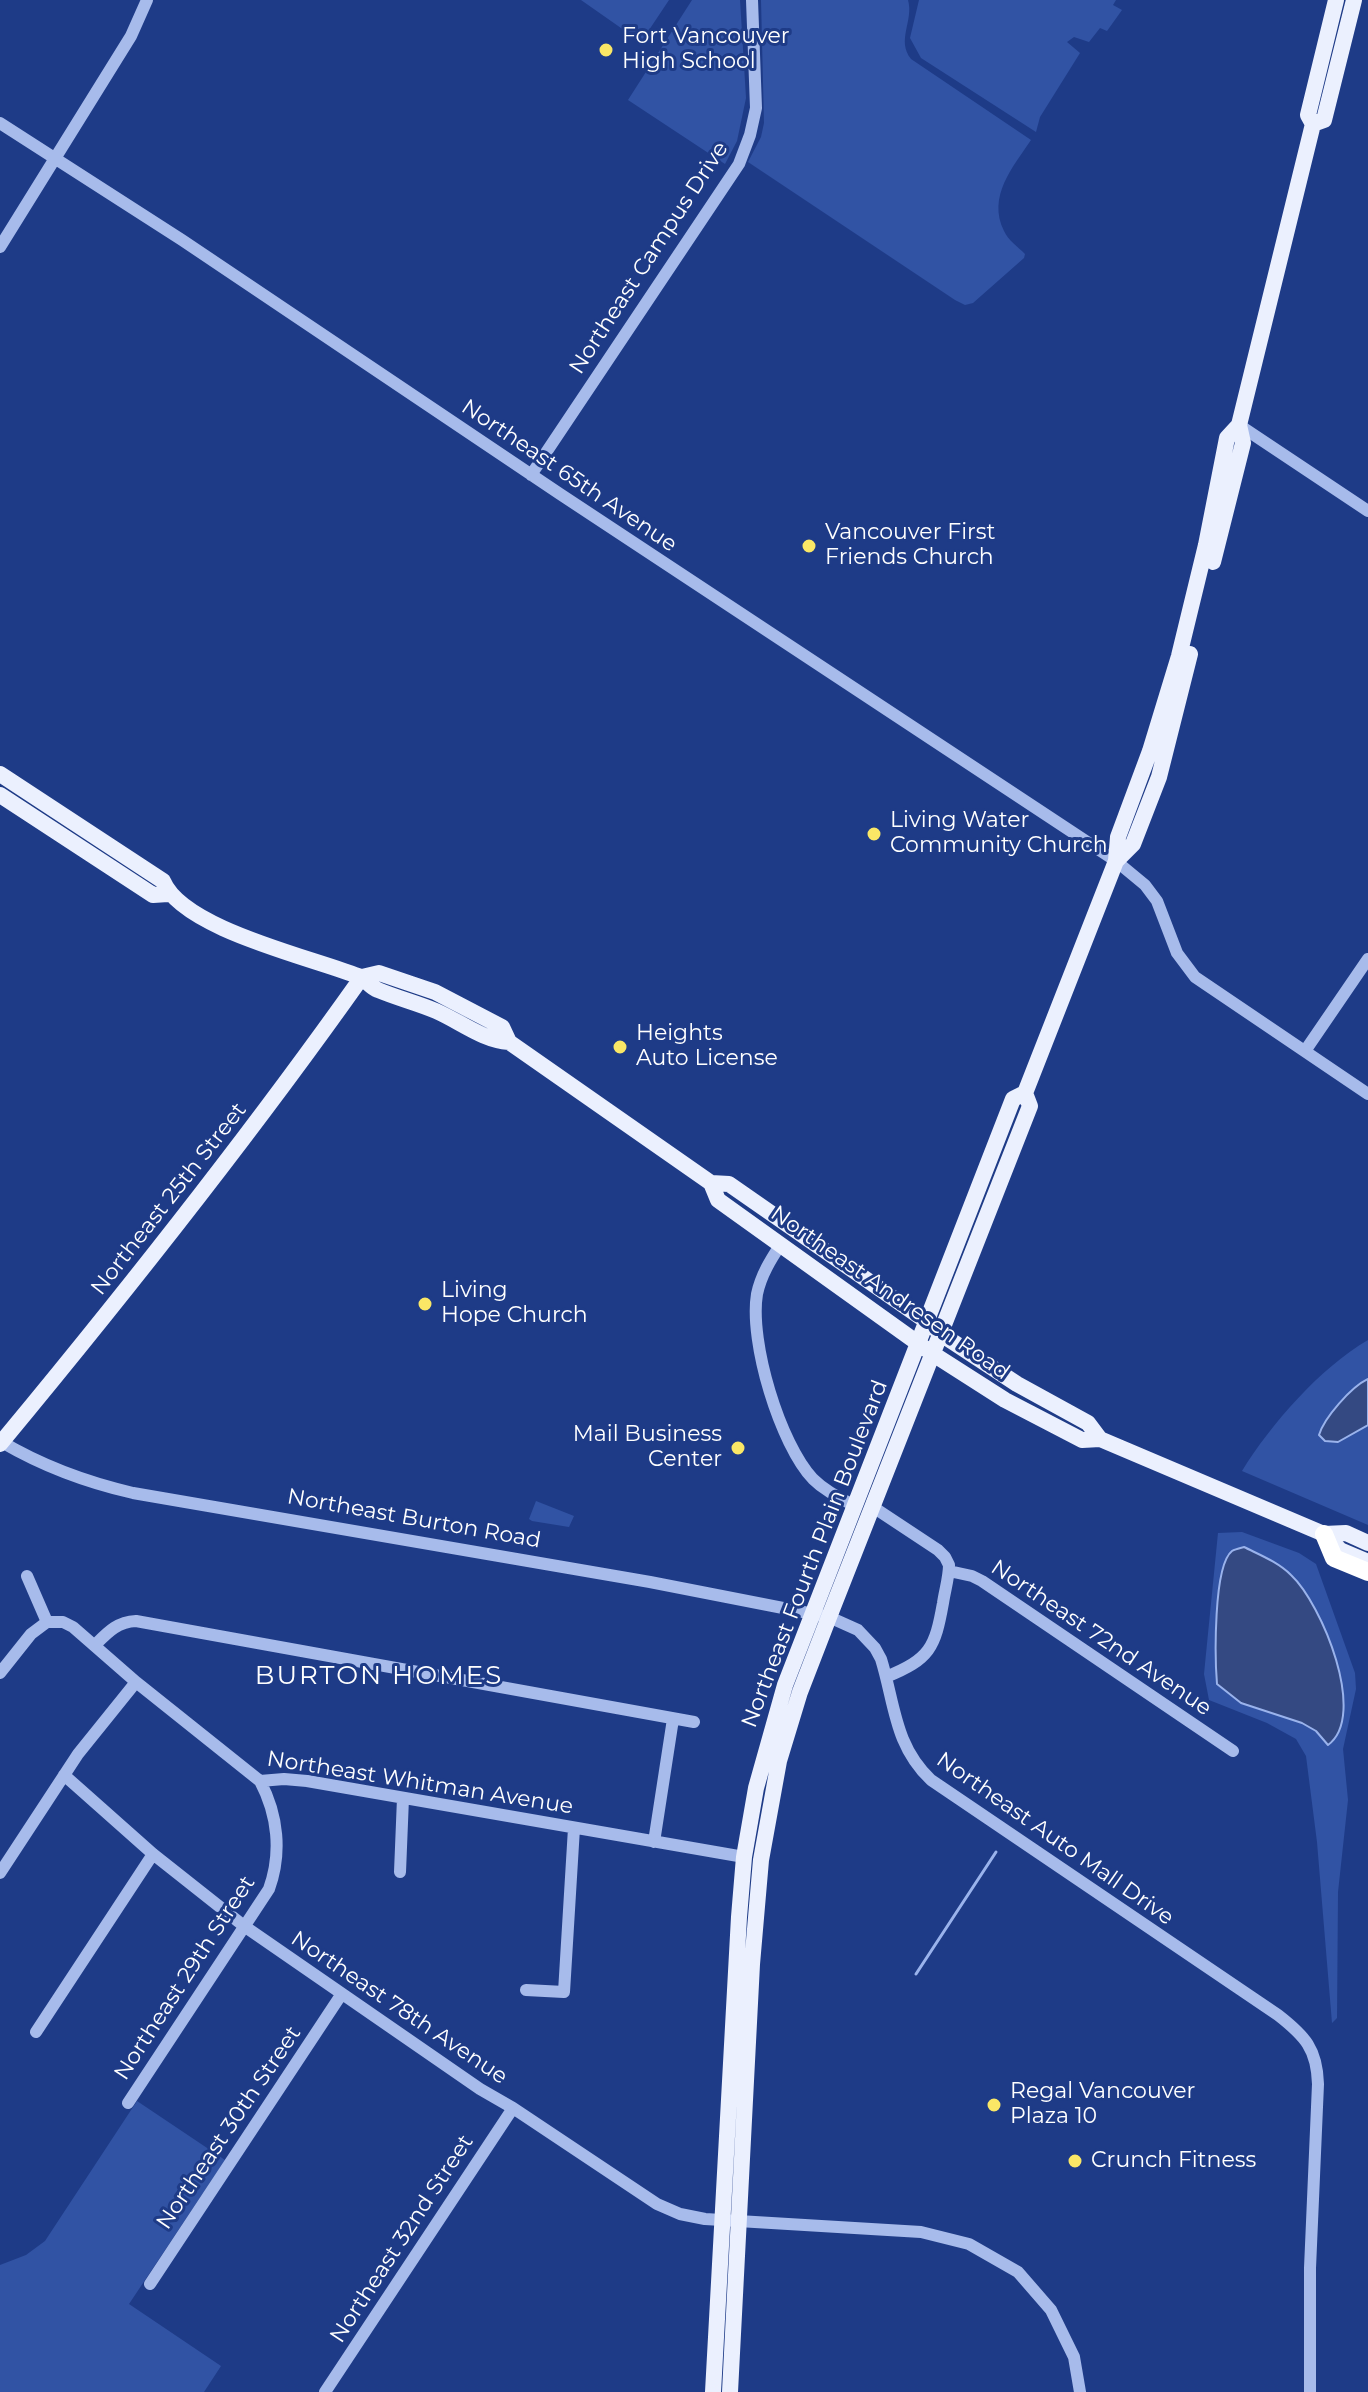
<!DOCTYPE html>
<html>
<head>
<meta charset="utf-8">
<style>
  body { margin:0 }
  canvas { display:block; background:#1e3b87 }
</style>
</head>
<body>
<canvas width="1368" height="2392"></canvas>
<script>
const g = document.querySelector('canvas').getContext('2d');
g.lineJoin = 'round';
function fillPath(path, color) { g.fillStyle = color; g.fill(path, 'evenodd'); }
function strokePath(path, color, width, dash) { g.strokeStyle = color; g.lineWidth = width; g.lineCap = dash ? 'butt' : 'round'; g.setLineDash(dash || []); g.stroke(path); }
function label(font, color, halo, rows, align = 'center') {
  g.font = font + ' Montserrat,sans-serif'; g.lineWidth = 6; g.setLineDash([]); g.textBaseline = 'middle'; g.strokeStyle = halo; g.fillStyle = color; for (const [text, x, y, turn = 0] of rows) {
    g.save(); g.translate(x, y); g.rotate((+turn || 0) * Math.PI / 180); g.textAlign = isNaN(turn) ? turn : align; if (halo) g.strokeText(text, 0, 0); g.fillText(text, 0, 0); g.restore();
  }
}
fillPath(new Path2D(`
  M581,0H669L641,42Z
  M692,0H740L746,98L737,141L725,164L628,100Z
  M761,0H908C914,21 896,40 911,59L1031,140C1013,167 987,196 1004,231C1008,240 1018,247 1025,254L1024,258L973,303L965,305L955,300L748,162L761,137L764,123Z
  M919,0H1116L1113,5L1122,10L1107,31L1100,28L1089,42L1074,37L1067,42L1080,53L1040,117L1036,132L921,58L910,38Z
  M1368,1340V1525L1242,1471C1271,1424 1320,1368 1368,1340Z
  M536,1501L574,1516L569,1527L532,1521L529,1519Z
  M1242,1532L1299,1553L1316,1564L1355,1673L1356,1689L1343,1749L1348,1800L1338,1892L1337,2018L1332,2023L1317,1842L1306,1756L1296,1739L1267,1723L1209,1700L1204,1674L1218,1533Z
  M137,2101L225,2160L129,2304L221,2366L204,2392H0V2265L26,2255L45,2241Z`), '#3153a4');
const water = new Path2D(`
  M1368,1379V1425L1338,1442L1325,1441L1319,1435C1324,1418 1351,1387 1368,1379Z
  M1244,1547C1260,1555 1278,1562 1291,1575C1322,1604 1368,1716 1328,1745L1316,1731L1302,1723L1241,1703L1217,1684C1215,1660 1213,1566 1232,1551C1235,1549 1240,1548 1244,1547Z`);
fillPath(water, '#344982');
strokePath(water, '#9ab3ec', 2);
strokePath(new Path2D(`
  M916,1974L996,1852`), '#9ab3ec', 3);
strokePath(new Path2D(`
  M0,123L182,240L560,494L1116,861L1145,885L1157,901L1177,953L1195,977L1368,1094
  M0,247L131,36L147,0
  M1239,425L1368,511
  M531,475L739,164L750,135L756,108L752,0
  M1305,1051L1368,959
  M781,1244C771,1259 761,1275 757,1294C749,1342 780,1444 813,1479C825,1491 840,1498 855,1506
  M0,1441C42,1466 85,1482 133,1493L650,1582L829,1617L858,1630L875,1648L881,1659C895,1704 894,1745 931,1780L1278,2015C1305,2036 1317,2049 1318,2084L1310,2268V2392
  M873,1507L938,1550L945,1557L949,1565C949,1577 945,1590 943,1603C935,1648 930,1659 886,1677
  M949,1571L972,1576L982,1581L1233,1751
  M27,1576L47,1622
  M47,1622H63L73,1627L136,1682L260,1781L284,1779L307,1781L744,1857
  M95,1645C108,1632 117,1622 136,1621L694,1722
  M0,1673L31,1634L47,1622
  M64,1775L153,1854L244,1926L480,2089L513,2108L657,2204L680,2214L705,2219L921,2232L969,2244L1018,2272L1051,2310L1074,2357L1080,2392
  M654,1842L673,1719
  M400,1872L403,1798
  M0,1873L78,1754L136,1682
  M526,1990L564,1992L574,1828
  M36,2032L153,1854
  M128,2103L269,1889C282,1853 278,1815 260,1781
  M150,2284L341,1995
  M325,2392L513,2108`), '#a7bbeb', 12);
strokePath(new Path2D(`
  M1313,124L1324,120L1354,0
  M1213,562L1243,443L1239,425L1313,124L1308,115L1336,0
  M0,774L163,881C183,929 310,957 358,976C366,979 370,987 378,990C397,998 417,1003 436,1011C461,1022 482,1040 509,1042
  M0,795L153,895L168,894
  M1116,861L1133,844L1159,777L1190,654
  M362,977L379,973L435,992L502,1027L509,1042L711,1183L718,1200L933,1354L1005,1400L1082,1440L1100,1439L1324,1534L1340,1550L1368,1562
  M711,1183L729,1184L926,1321L941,1334L1017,1384L1088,1423L1100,1439
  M0,1444C126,1292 248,1138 362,977
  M1324,1534L1346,1533L1368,1543
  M713,2392L739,1917L744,1857L756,1788L785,1685L1013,1099L1025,1093
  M730,2392L752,1964L761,1860L779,1761L800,1692L829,1617L1030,1106L1025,1093L1116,861L1118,837L1150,751L1179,656L1206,545L1227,438L1239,425`), '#ebf0fe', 16);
strokePath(new Path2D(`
  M1324,1534L1334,1558L1368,1572`), '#fff', 18);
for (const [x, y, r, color] of [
  [606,50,8,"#fae766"],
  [809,546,8,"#fae766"],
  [874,834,8,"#fae766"],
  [620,1047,8,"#fae766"],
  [425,1304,8,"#fae766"],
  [738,1448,8,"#fae766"],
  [994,2105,8,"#fae766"],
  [1075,2161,8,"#fae766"]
]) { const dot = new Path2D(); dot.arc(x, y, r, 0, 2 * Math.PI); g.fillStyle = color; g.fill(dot); strokePath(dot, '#1e3b87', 3); }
label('22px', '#fff', '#1e3b87', [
  ["Fort Vancouver",622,37],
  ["High School",622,62],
  ["Vancouver First",825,533],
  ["Friends Church",825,558],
  ["Living Water",890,821],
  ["Community Church",890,846],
  ["Heights",636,1034],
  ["Auto License",636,1059],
  ["Living",441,1291],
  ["Hope Church",441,1316],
  ["Mail Business",722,1435,"right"],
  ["Center",722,1460,"right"],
  ["Regal Vancouver",1010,2092],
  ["Plaza 10",1010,2117],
  ["Crunch Fitness",1091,2161]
], 'left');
label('22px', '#fff', '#1e3b87', [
  ["Northeast Campus Drive",649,258,-57],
  ["Northeast 65th Avenue",569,476,34],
  ["Northeast 25th Street",169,1199,-52],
  ["Northeast Andresen Road",890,1293,35],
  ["Northeast Burton Road",414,1519,10],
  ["Northeast Fourth Plain Boulevard",815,1554,-69],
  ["Northeast 72nd Avenue",1101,1638,34],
  ["Northeast Whitman Avenue",420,1783,9],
  ["Northeast Auto Mall Drive",1055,1839,35],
  ["Northeast 29th Street",185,1978,-57],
  ["Northeast 78th Avenue",399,2008,34],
  ["Northeast 30th Street",229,2128,-56],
  ["Northeast 32nd Street",402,2239,-57]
]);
g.letterSpacing = '2px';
label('26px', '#fff', '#1e3b87', [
  ["BURTON HOMES",379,1676]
]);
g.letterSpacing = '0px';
</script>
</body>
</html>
